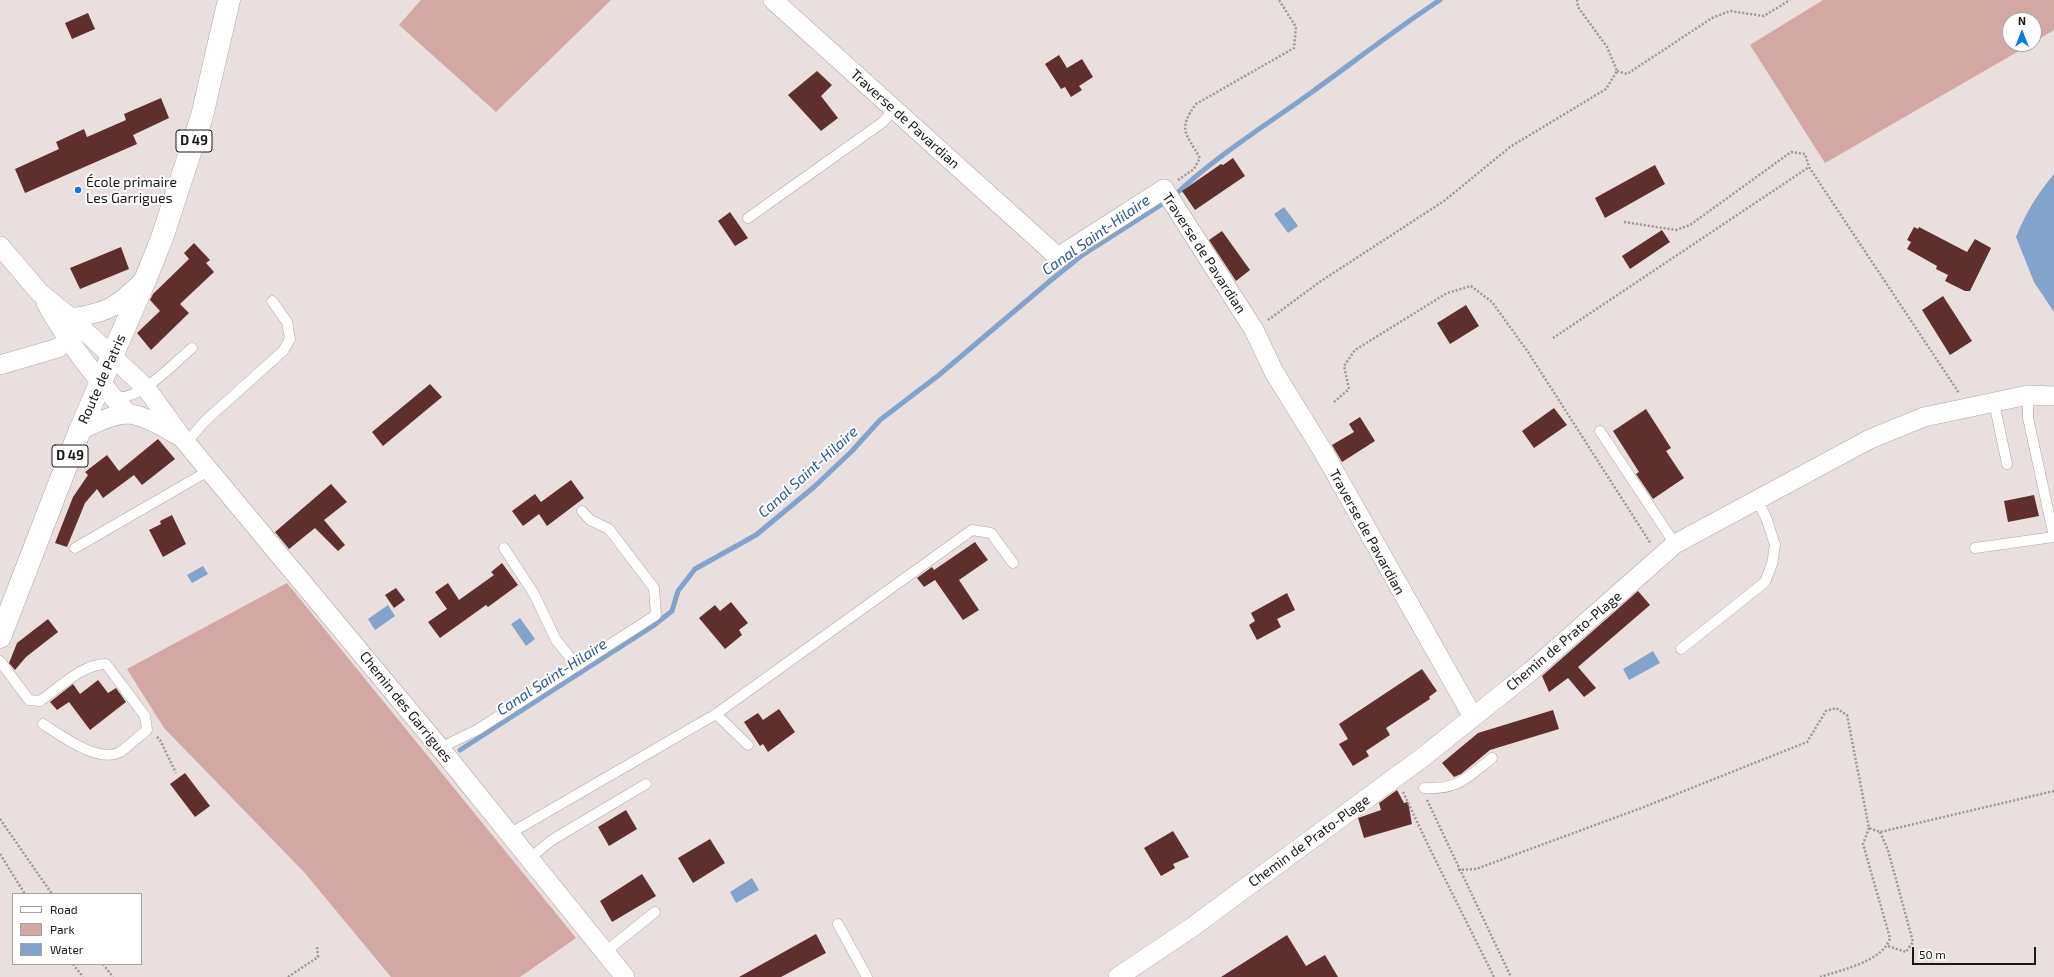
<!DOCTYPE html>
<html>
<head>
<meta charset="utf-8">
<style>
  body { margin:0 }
  #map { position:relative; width:2054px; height:977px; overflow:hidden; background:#e9dfde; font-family:"Exo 2",sans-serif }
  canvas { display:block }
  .legend { position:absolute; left:12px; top:893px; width:130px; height:72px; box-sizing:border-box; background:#fff; border:1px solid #a3a2a2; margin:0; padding:5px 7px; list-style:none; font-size:12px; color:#1a1717 }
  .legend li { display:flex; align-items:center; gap:8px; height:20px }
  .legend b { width:20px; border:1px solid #a3a2a2 }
  .north { position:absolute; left:2002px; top:12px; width:40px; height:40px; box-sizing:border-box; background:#fff; border:1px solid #a3a2a2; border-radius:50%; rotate:0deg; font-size:11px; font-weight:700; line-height:16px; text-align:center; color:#1a1717 }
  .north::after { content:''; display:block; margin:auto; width:14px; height:18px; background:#0b7ae1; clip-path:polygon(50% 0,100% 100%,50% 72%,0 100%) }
  .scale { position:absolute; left:1912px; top:947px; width:124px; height:18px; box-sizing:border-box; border:2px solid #1a1717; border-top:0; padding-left:5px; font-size:12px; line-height:14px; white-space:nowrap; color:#1a1717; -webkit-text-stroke:3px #fff; paint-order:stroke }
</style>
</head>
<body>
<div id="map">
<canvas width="2054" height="977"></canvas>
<ul class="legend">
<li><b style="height:5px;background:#fff"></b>Road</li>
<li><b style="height:11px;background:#d3a7a3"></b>Park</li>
<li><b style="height:11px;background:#82a3cb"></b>Water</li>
</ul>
<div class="north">N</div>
<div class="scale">50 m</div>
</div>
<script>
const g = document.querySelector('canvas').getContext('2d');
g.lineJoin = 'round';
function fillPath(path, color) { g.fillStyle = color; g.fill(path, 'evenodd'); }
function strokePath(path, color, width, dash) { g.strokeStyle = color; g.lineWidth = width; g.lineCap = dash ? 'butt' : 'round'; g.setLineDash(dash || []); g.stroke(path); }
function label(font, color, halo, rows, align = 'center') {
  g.font = font + ' "Exo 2",sans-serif'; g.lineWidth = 4; g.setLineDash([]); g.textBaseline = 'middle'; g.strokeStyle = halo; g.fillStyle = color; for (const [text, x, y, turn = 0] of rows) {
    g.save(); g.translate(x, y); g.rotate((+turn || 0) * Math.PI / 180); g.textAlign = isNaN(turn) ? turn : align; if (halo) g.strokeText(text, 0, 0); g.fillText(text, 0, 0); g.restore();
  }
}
fillPath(new Path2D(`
  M421,0H611L496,112L399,25Z
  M1823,0H2054V30L2034,42V20H2010V44H2031L1825,163L1750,45Z
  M287,583L576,938L520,977H391L304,872L164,728L127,669Z`), '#d3a7a3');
fillPath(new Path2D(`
  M2054,174V312L2034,282L2016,237C2025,214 2038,193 2054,174Z
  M1284,207L1298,226L1288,233L1274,214Z
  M203,566L208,574L192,583L187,575Z
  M388,605L395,616L375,630L368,619Z
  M520,618L535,639L526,646L511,624Z
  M1653,651L1660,663L1629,680L1623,669Z
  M752,878L759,890L736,903L730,892Z`), '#82a3cb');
strokePath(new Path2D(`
  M1174,196C1216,156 1265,126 1312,92C1355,61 1396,29 1440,0
  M460,750L653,626L672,611L678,591L695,569L756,535L814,487L852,451L880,420L939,375L1050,281L1081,256L1167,201`), '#82a3cb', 5);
fillPath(new Path2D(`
  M88,13L95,29L72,39L65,23Z
  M1059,55L1067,68L1082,59L1093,77L1079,86L1082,90L1071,97L1065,87L1061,89L1045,64Z
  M817,71L832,85L821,96L838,118L821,131L788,95Z
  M161,98L169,118L133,135L137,144L25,193L15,169L59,149L56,142L84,129L87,137L126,120L124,114Z
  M1233,158L1245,176L1195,210L1182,191L1221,164L1223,165Z
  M1655,165L1665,184L1605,218L1595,198Z
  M730,212L748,238L735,246L718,221Z
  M1914,227L1918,229L1919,227L1967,252L1975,239L1991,248L1970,291H1965L1945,281L1948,275L1936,269L1937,266L1907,249L1911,242L1907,240Z
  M1662,230L1670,242L1630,269L1622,256Z
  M1222,231L1250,270L1236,281L1209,240Z
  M194,243L210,260L206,263L214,272L180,304L189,313L151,350L137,333L160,311L150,300L153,294L189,259L184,253Z
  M121,247L129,269L80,289L70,268Z
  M1943,296L1972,341L1950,355L1922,310Z
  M1466,305L1479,326L1450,344L1437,323Z
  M430,384L442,397L383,446L372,432Z
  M1554,408L1567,425L1534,448L1522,431Z
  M1646,409L1671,448L1666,451L1684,478L1653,499L1636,474L1639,472L1613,431Z
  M1360,417L1375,441L1342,462L1332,445L1354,432L1349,424Z
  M158,439L175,459L142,485L134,475L103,498L97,489L85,503L67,547L55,543L73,497L88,475L85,472L107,455L119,471Z
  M571,480L584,498L547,526L539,514L523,526L512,511L535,494L541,502Z
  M331,484L347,502L324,520L345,545L338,551L315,528L289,549L275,532Z
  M2034,495L2039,516L2008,522L2004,501Z
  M172,515L186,544L163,557L149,530L161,524L160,521Z
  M975,542L988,560L959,580L979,610L963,620L935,580L924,587L917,578L932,567L934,570Z
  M502,563L518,585L488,607L486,605L440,638L428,622L447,609L435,592L448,583L459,600L494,575L491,572Z
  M396,588L405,600L394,608L385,595Z
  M1638,591L1650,605L1578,667L1596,688L1584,697L1568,678L1549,692L1542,676Z
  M1287,593L1295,610L1277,619L1281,627L1257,640L1249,625L1255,621L1251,613Z
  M731,602L748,623L739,630L742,635L725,649L699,618L715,605L720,611Z
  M48,619L58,632L26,657L15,670L9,663L17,643Z
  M1422,669L1437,691L1429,697L1430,699L1386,728L1390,735L1366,751L1369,756L1353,766L1339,744L1348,739L1339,724Z
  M98,680L108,693L116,688L126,702L90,730L69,702L57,710L50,702L73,684L80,694Z
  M779,709L795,732L768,752L763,744L760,746L744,722L758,713L763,720Z
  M1553,710L1559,729L1490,750L1461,774L1454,777L1442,763L1478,733Z
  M185,773L210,806L195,817L170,784Z
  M1397,790L1404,803L1408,802L1412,824L1364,838L1358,818L1381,810L1379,803Z
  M626,810L637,829L609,846L598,827Z
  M1173,831L1189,857L1173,864L1175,868L1161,876L1144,848Z
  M710,839L725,863L693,883L678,858Z
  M642,874L656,896L612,922L600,901Z
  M816,934L826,953L781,977H739Z
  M1287,935L1306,966L1325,955L1338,977H1221Z`), '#5f2f2d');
const service = new Path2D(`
  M748,218L883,122L894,109
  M114,397C139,402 174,363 192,348
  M1994,402L2007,464
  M1600,431L1675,544
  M186,443L205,421L283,351L290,339L287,322L272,301
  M75,548L210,470
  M504,548L534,594L556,640L577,666
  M1975,548L2054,537L2028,418V395
  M1681,649L1765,582L1772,564L1775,545L1767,520L1757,499
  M0,661L29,700L40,701C59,688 82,664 106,664L145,716L147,730C138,737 129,746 120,752C99,764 60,735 43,724
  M716,714L748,745
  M440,748L477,730L656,615L654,588L609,529L590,520L582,511
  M1424,788C1458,790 1467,778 1492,758
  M509,834L716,714L972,530L991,533L1013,563
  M530,858L552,840L646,784
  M838,924L867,977
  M605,952L655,912`);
const minor = new Path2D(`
  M773,0L1058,257L1164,189L1254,330L1274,372L1324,453L1473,717
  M0,246L40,293L71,318L146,388L183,439L440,748L625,977
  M46,303C69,344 97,380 128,414
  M71,318C110,312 116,307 144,280
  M0,365L58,348L68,341L74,331
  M80,430C94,424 112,414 128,414C144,415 164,427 177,435
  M1118,977L1191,928L1423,757L1531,671L1675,544L1870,439L1924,417L2028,395L2054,396`);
const primary = new Path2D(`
  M0,637L80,430L146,278L162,238L202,116L229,0`);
strokePath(service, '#b0a6a6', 11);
strokePath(minor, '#b0a6a6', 20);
strokePath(primary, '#b0a6a6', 23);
strokePath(new Path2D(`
  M1617,71L1627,74L1712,18L1730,11L1764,16L1790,0
  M1178,180L1194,169L1200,158C1186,133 1177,130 1196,104L1294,48L1296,27L1279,0
  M1624,222L1676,230L1690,225L1791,152L1805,154L1809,167
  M1268,320L1321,281L1444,201L1510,147L1606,89L1617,71L1607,47L1578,7L1577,0
  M1553,338L1809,167L1959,393
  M1334,402L1349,389L1344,366L1355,350L1447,293L1471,286L1492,302L1528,352L1651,544
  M157,737L160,740L176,773
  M1403,792L1429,847L1494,977
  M1427,800L1511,977
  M0,819L52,894
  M1880,832L1888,850L1913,942L1906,952L1888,946
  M0,854L25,894
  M1458,870L1476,869L1644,807L1807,742L1826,711L1836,708L1847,715L1869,828L1880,832L2054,791
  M73,964L83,977
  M103,964L113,977
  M288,977L318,957L317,946
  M1820,977C1841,970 1884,961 1890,938L1863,844L1869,828`), '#9d9695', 2.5, [2, 2]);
strokePath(service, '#fff', 10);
strokePath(minor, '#fff', 19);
strokePath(primary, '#fff', 22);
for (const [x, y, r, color] of [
  [78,190,4,"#0b7ae1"]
]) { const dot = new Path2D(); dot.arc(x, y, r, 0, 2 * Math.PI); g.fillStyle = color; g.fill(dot); strokePath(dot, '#fff', 1.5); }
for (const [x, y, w] of [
  [194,141,36],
  [70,456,36]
]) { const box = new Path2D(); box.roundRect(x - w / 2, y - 11, w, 22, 3); g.fillStyle = '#fff'; g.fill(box); strokePath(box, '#1a1717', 1); }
label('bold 13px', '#1a1717', null, [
  ["D 49",194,141],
  ["D 49",70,456]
]);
label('14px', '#1a1717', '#fff', [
  ["Traverse de Pavardian",905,119,42],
  ["Traverse de Pavardian",1204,253,57],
  ["Route de Patris",102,379,-66],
  ["Traverse de Pavardian",1367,532,61],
  ["Chemin de Prato-Plage",1564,641,-40],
  ["Chemin des Garrigues",406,707,51],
  ["Chemin de Prato-Plage",1309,841,-36]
]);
label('14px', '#1a1717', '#fff', [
  ["École primaire",86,182],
  ["Les Garrigues",86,198]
], 'left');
label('italic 15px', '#2c598e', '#fff', [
  ["Canal Saint-Hilaire",1096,235,-35],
  ["Canal Saint-Hilaire",808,472,-42],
  ["Canal Saint-Hilaire",552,677,-33]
]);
</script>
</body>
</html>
